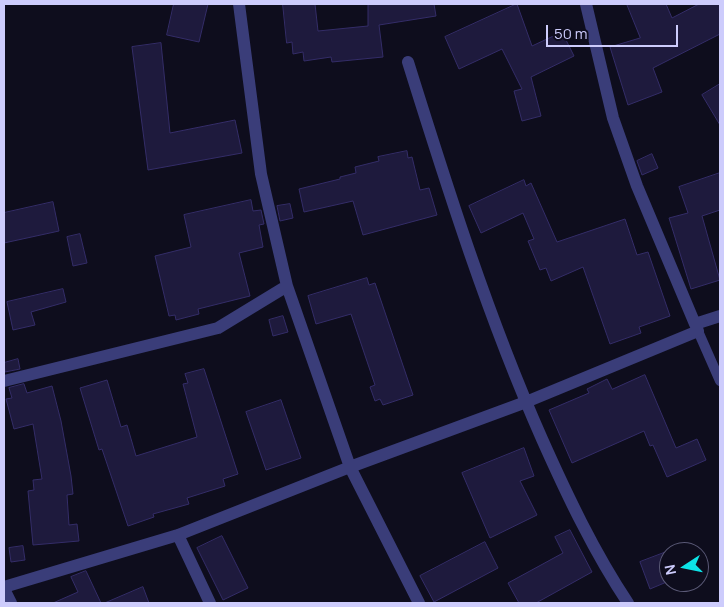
<!DOCTYPE html>
<html>
<head>
<meta charset="utf-8">
<style>
  body { margin:0 }
  #map { position:relative; width:724px; height:607px; overflow:hidden; background:#0e0d1d; font-family:Manrope,sans-serif }
  canvas { display:block }
  .frame { position:absolute; inset:0; border:5px solid #cdccfc; pointer-events:none }
  .north { position:absolute; left:659px; top:542px; width:50px; height:50px; box-sizing:border-box; background:#0e0d1d; border:1px solid #5a5976; border-radius:50%; rotate:259deg; font-size:14px; font-weight:700; line-height:20px; text-align:center; color:#cdccfc }
  .north::after { content:''; display:block; margin:auto; width:18px; height:22px; background:#0de3e7; clip-path:polygon(50% 0,100% 100%,50% 72%,0 100%) }
  .scale { position:absolute; left:546px; top:25px; width:132px; height:22px; box-sizing:border-box; border:2px solid #cdccfc; border-top:0; padding-left:6px; font-size:15px; line-height:18px; white-space:nowrap; color:#cdccfc; -webkit-text-stroke:4px #0e0d1d; paint-order:stroke }
</style>
</head>
<body>
<div id="map">
<canvas width="724" height="607"></canvas>
<div class="frame"></div>
<div class="north">N</div>
<div class="scale">50 m</div>
</div>
<script>
const g = document.querySelector('canvas').getContext('2d');
g.lineJoin = 'round';
function fillPath(path, color) { g.fillStyle = color; g.fill(path, 'evenodd'); }
function strokePath(path, color, width, dash) { g.strokeStyle = color; g.lineWidth = width; g.lineCap = dash ? 'butt' : 'round'; g.setLineDash(dash || []); g.stroke(path); }
const building = new Path2D(`
  M174,4H208L199,42L167,35Z
  M283,4H315L318,31L368,26V4H434L436,16L379,25L383,57L332,62L331,57L304,61L303,52L293,54L292,42L287,43Z
  M517,4L532,46L562,32L574,56L531,77L541,116L522,121L514,91L522,89L502,49L459,69L445,37Z
  M627,4H666L672,18L699,4H720V34L653,68L662,92L628,105L610,47L640,38Z
  M161,43L170,133L235,120L242,153L148,170L132,47Z
  M720,84V125L702,95Z
  M407,151L408,158L412,157L420,190L429,188L437,215L363,235L353,201L304,212L299,189L340,179V177L356,173L355,167L379,161L378,157Z
  M652,154L658,168L642,175L637,161Z
  M720,173V210L702,216L720,280L691,289L669,218L688,213L679,187Z
  M524,180L526,186L531,183L557,242L625,219L637,255L648,252L670,316L639,327L641,333L610,344L583,267L551,281L546,268L540,270L528,241L534,239L523,213L481,233L469,206Z
  M251,200L253,211L261,210L264,224L259,225L263,247L239,253L250,296L198,309L199,314L176,320L175,315L169,316L155,256L191,247L184,215Z
  M53,202L59,231L4,243V213Z
  M290,204L293,218L280,221L277,206Z
  M80,234L87,263L73,266L67,237Z
  M367,278L369,285L375,283L413,395L383,405L380,399L375,401L370,387L375,385L351,314L316,324L308,296Z
  M63,289L66,302L31,312L35,325L13,330L7,302Z
  M283,316L288,332L273,336L269,320Z
  M18,359L20,369L5,372L4,363Z
  M204,369L238,474L223,479L225,486L187,498L189,504L153,514L154,517L128,526L102,449L99,450L80,388L107,380L121,427L127,425L136,456L197,437L183,384L188,383L185,374Z
  M645,375L676,448L697,439L706,460L667,477L653,445L650,446L644,431L572,463L549,410L589,393L587,389L607,379L612,389Z
  M24,384L27,393L52,386L61,421L71,476L73,494L67,495L69,525L77,524L79,541L33,545L28,491L34,490L33,480L42,479L33,424L14,429L6,399L12,398L9,388Z
  M281,400L301,458L266,470L246,412Z
  M524,448L534,476L520,481L537,515L490,538L462,473Z
  M570,530L592,572L536,603H519L508,583L563,553L555,537Z
  M222,536L248,588L223,600L197,548Z
  M485,542L498,568L434,602L420,576Z
  M23,546L25,560L11,562L9,548Z
  M669,551V581L650,589L640,562Z
  M86,571L101,603H53L78,592L71,577Z
  M143,587L149,603H105Z`);
fillPath(building, '#1e1a3d');
strokePath(building, '#342d68', 1);
strokePath(new Path2D(`
  M698,331L720,381`), '#3a3d79', 10);
strokePath(new Path2D(`
  M239,4L261,174L287,286L350,467L419,603
  M586,4L613,118L637,186L695,324
  M408,62C448,190 488,317 542,439C567,495 594,552 628,603
  M4,381L218,328L287,286
  M178,535L210,603
  M4,587L178,535L350,467L526,402L698,331L695,324L720,316
  M4,589L11,603`), '#3a3d79', 12);
</script>
</body>
</html>
